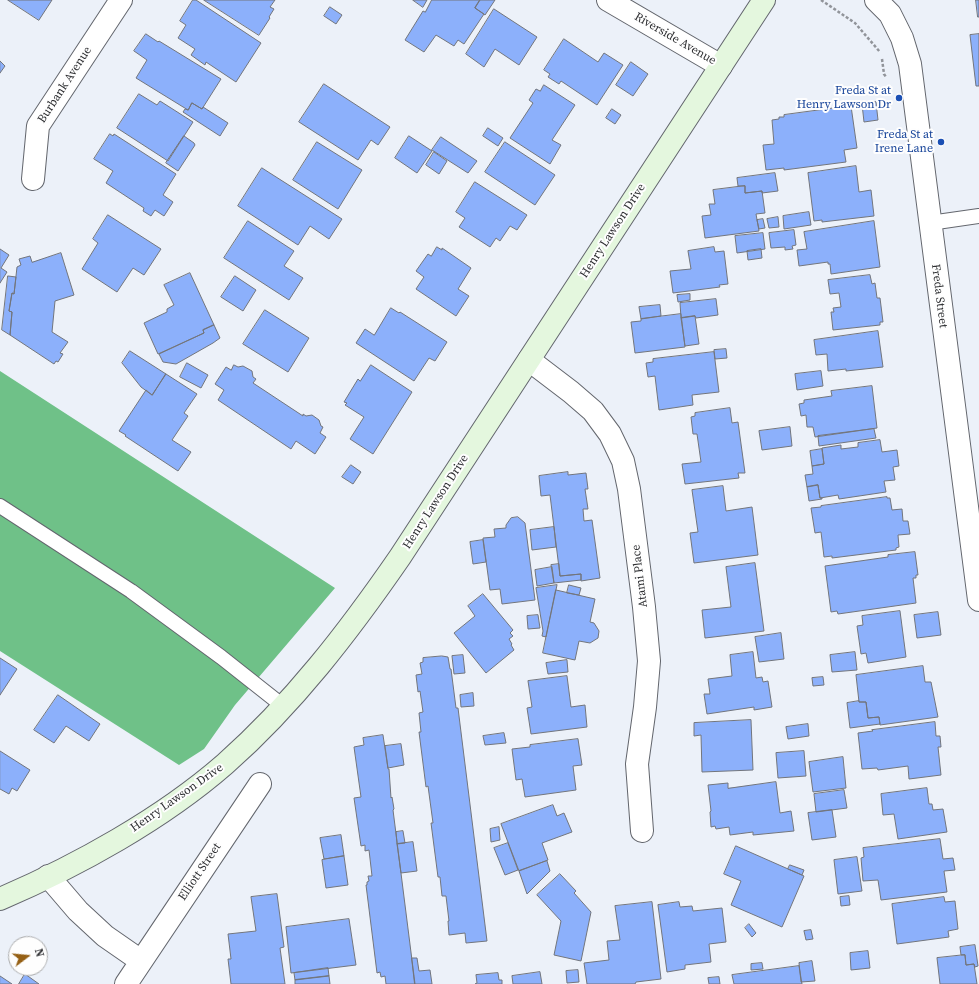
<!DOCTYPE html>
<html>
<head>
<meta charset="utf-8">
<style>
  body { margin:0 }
  #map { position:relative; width:979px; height:984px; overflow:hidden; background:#ecf1f9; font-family:"Source Serif 4",serif }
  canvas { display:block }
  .north { position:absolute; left:8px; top:936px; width:40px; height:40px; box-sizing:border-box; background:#fefefe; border:1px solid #abacad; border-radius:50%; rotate:74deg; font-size:11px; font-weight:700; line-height:16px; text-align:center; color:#2f3033 }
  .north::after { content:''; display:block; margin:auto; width:14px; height:18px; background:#956015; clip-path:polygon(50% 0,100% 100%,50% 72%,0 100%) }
</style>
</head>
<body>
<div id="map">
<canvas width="979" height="984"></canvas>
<div class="north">N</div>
</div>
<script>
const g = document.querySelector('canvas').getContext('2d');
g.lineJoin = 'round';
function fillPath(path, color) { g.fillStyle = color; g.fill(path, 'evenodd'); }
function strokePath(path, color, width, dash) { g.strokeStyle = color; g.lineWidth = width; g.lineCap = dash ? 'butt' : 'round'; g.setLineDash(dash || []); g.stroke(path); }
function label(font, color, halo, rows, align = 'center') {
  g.font = font + ' "Source Serif 4",serif'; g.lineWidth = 4; g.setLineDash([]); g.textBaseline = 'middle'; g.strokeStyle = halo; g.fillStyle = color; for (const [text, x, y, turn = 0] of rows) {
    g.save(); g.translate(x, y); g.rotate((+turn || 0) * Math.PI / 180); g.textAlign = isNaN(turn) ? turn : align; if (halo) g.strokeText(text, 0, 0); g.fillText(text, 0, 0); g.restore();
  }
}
fillPath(new Path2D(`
  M0,371L335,588L235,705L204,749L179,765L0,651Z`), '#6fc188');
const building = new Path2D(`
  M8,0H52L39,20Z
  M193,0H196L261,43L236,82L206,62L205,65L191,55L195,49L178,38L186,25L180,21Z
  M204,0H275L270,7L274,9L269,17L270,18L259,35Z
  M413,0H427L423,7Z
  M432,0H480L475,8L484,14L464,44L458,40L454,46L436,35L424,52L405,40L423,11L425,12Z
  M480,0H495L485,15L475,8Z
  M976,0H979V17H978Z
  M330,7L342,15L336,24L324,16Z
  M494,9L537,37L519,65L495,49L484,67L466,54Z
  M146,34L158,42L159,41L221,79L202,109L192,103L188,110L136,78L147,60L134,51Z
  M979,34V86H976L970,35Z
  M564,39L598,62L604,53L623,65L597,105L561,81L559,84L548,77L550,74L544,70Z
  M0,61L5,66L0,73Z
  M631,62L648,74L633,96L616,85Z
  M324,84L390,127L378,145L371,140L358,160L299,122Z
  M544,85L575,105L552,140L561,145L550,164L510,138L533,103L529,100L536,89L540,91Z
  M139,94L157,105L160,101L193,122L168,161L117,128Z
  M876,102L878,120L864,122L862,104Z
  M192,103L202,109L203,107L228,123L220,136L183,112L185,109L188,110Z
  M851,106L857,148L844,150L846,162L784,170V168L766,170L763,145L774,144L772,120L779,119V117H784V115Z
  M612,109L621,115L615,124L606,118Z
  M488,128L503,138L498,146L483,136Z
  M110,134L113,136L114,134L176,174L163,195L173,202L164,216L155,210L151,216L143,211L144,208L106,183L113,171L94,159Z
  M184,136L194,143L195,145L178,171L166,163Z
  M409,136L432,151L417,173L395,158Z
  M441,137L477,161L468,173L432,150Z
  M317,142L362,170L338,209L293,180Z
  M505,142L555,175L535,205L485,172Z
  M434,152L447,161L439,174L426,165Z
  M856,166L859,192L871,190L874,216L822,222V220L814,221L808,173Z
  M262,168L342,219L329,239L310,226L298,245L238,206Z
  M775,173L778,191L762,193V191L745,193V186H738L737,178Z
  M475,182L527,215L517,230L510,226L500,241L496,238L490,247L459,227L465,218L456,212Z
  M745,186V193L762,191L765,213L756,214L759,231L705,238L702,216L711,215L709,204H715L713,190Z
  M809,212L811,225L784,229L783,216Z
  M108,215L161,249L144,275L133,268L117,292L82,269L98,243L93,239Z
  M778,217L779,227L769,228L767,219Z
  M763,219L765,228L759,229L757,220Z
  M248,221L294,251L284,266L303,278L289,300L224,258Z
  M874,221L880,267L831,274L830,264H828V262L799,266L797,250L807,249L804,232Z
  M794,230L796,245L792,246L793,249L785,250V247L771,248L769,233Z
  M763,233L765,249L737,253L735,236Z
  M437,247L442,250V248L471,268L458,289L469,296L456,316L416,289L424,277L416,271L428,254L431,256Z
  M714,247L715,252L724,251L728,284L719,285L720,287L673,293L670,271L691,269L688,251Z
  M0,249L9,255L1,268L7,272L0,283Z
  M761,249L762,258L748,260L747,251Z
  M61,253L74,295L55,301L52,332L68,342L60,353L63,354L58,362L56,361L54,364L10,335L12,312L9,311L12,293L14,294L17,267L21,265L19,259L30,256L32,262Z
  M190,273L214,325L203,330L204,333L158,354L144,323L167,312V309L174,305L164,285Z
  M870,275L872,284L875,283L877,298H880L883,322H880V325L833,330L831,312H834L833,308L841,307L839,293L830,294L828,280Z
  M8,276L16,277L14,294L12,293L9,311L12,312L10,335L2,330Z
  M235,276L256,290L243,311L221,297Z
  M690,294V300L678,302L677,295Z
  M716,299L718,315L696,318L695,316L681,318L680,303Z
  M660,305L661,316L641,319L639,307Z
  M391,308L399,313L400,312L447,342L435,361L429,358L414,381L356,343L365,329L374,335Z
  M265,310L309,338L288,372L243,344Z
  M681,314L685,347L635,353L631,322L641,321V319Z
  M695,316L699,344L685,346L681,318Z
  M214,325L220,338L213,343L176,364L163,362L159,354L204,333L203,330Z
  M878,331L883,367L846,371V369L828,371L827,354L816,355L814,340Z
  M726,349L727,358L715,359L714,350Z
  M130,351L166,374L152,395L141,387L122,363Z
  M714,352L719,392L692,395L693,405L659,410L655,376L648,377L646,363L653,362V359Z
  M187,363L208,375L201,388L180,377Z
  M234,365L238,367L243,366L252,371L253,377L256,379L253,383L303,416V414L306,416L312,415L319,420L321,426L323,427L320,433L326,437L315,454L296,441L291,449L218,400L224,390L215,384L226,367L231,370Z
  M371,365L412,392L373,454L350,439L364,417L345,405L347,403L344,402L358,379L360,381Z
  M821,371L823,386L797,390L795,374Z
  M166,374L197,394L184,413L188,416L172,440L191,452L178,471L125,436L126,435L119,431L146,390L152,395Z
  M872,386L877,428L815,437L813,427H807L806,415L801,416L799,404L804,403V400L832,396L831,391Z
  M730,408L732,423L738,422L745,473H738L739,478L685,484L682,464L701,462L697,434H693L691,417L695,416V413Z
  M790,427L792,446L762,450L759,431Z
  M874,429L876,438L819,446L818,436Z
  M880,440L882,452L897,450L899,466L893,467L895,480L884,481L886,492L839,499L838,495L820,498L818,485L807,487L805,475L813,474L812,466L824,464L822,448L841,445V449L858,447V443Z
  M822,449L824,464L812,466L810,451Z
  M351,465L361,472L353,484L342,477Z
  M568,472V475L586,473L588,489H585L588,509H583L584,521L592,520L600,578L581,581V574L560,576L550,495L541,496L539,476Z
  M818,485L820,498H822V499L809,501L807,487Z
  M723,486L726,511L752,507L758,555L694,563L690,533L698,532L692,490Z
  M887,497V498H890L892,510L902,509L903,521H908L910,534L898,535L899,547L896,548V550L832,558V556L824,557L821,532L815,533L811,508L821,507V506Z
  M518,517L525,523L535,600L502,604L500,589L490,590L483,538L495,537L494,529L506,528V525L511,518Z
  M554,527L556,547L532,550L530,530Z
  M483,540L486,562L473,564L470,542Z
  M915,552L918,575H916V578H913L916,603L838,614L837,611L831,612L825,566L888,557V555Z
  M755,563L764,631L705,638L702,610L731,607L726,567Z
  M559,564L560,576L581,574V580L554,583L551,565Z
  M552,567L554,583L537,586L535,570Z
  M557,585L546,637L542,636L543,631L536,588Z
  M569,585L581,588L579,595L567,593Z
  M556,590L595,599L590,622L594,623L599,631L598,638L590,643L579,641L575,660L543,653Z
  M483,594L513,630L510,633L513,636L509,639L512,644L511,645L514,650L486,673L454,633L475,616L468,606Z
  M900,611L906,657L868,663L866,653L861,654L857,626L863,625L862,616Z
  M938,612L941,635L917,638L914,615Z
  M538,615L540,628L528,629L527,616Z
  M781,633L784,659L759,662L755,637Z
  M753,652L756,678L762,677L763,682L768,681L772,707L754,710V707L707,714L704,694H710L708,679L732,676L730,655Z
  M855,652L857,670L832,672L830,655Z
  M463,655L465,673L454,674L452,656Z
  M442,656L448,657L450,669H451L456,708H458L487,941L466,943L465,933L449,935L448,921H449L446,896H442L440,877H438L431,823H433L428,786L426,787L419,732H421L419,713L423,712L420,691L418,692L416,675L422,674L420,663L423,662V658Z
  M0,658L17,669L0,695Z
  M567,660L568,672L548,674L546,663Z
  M923,666L925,682H931L938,717L880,725L879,717L868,718L866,702H859L856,675Z
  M567,676L571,707L585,705L587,727L531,734L527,708L532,707L528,681Z
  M823,677L824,685L813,686L812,678Z
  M473,693L474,706L461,707L460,695Z
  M58,695L100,724L89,741L66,726L54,743L34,730Z
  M859,701V702H866L868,718L879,717L880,724L850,728L847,703Z
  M751,720L753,770L702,772L701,735L694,736V723Z
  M935,722L936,736H940L941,747H938L941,775L909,779L908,766L878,770L877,768L862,769L858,733L873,731L872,730Z
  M808,724L809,736L788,739L786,727Z
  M504,733L506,743L485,745L483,736Z
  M383,735L388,769H389L391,798L392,797L394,809L393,810L415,984H386L385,976L381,977L380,972L377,973L366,885H367V882L369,881L368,876H372L369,850L365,851V845L361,846L354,798L361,797L354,747L364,745L363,738Z
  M578,739L582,765L573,766L576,790L525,797L522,779L516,780L512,749L530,747V745Z
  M401,744L404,765L388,768L385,746Z
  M0,751L30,770L17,791L12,788L9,794L0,789Z
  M804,751L806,776L778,778L776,753Z
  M843,757L846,788L813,792L809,762Z
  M776,782L780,813L791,811L794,831L753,835V832L730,835L729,827L716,829L715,826L711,827L710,812L711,811L708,785L728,783V788Z
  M927,788L929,804H932L933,810L943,809L947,832L898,839L894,814L883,815L881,794Z
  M844,790L847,808L816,812L814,794Z
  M553,805L557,816L564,813L572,832L542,843L548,860L519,871L501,824Z
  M832,810L836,837L812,840L808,813Z
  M499,827L500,840L491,842L490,829Z
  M403,831L405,843L397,844L396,832Z
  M341,835L344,856L324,859L320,838Z
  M940,839L943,859L953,858L955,870L944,871L947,892L881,900L878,880L863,881L861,858L864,857L863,848Z
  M413,842L417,871L401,873L397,844Z
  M508,843L518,870L505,875L494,848Z
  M736,846L804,876L782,927L731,905L741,881L724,874Z
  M344,856L348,885L326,888L322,860Z
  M857,857L862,891L838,894L834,860Z
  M547,861L550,871L527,894L519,871Z
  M790,865L804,870L802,875L788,869Z
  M560,874L576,891L574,893L591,912L581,961L554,955L561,921L537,895Z
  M277,894L284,947L280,948L285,984H231L228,959H231L228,934L256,931L251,897Z
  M849,896L850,905L841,906L840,897Z
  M944,897L945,902L955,901L958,929L948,931L949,937L897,944L892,904Z
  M652,902L661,979L636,982L635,984H587L584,963L609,960L607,941L620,940L615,906Z
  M679,902L680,907L692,906L693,911L722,908L726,942L709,944L711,962L685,965V969L667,972L658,905Z
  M349,919L356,965L291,973L286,927Z
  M749,924L756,933L752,937L745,928Z
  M811,930L813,939L806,940L804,931Z
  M975,945L978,966L975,967L974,964L966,965L965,955H961L960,947Z
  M868,951L870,968L851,970L850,953Z
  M965,955L966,965L974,964L977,984H940L937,958Z
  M412,958H417L419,971L430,970L432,984H415Z
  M812,961L815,981L801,982L799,963Z
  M762,963L763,969L751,970V964Z
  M799,966L802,984H734L732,975Z
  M328,968L329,976L295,980L294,973Z
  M578,970L579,982L567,983L566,971Z
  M540,972L542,984H513L512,976Z
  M498,973L499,980H502V984H475L477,983L476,975Z
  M25,974L39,984H19Z
  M0,976L12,984H0Z
  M329,976L330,984H295V980Z
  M719,977L720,984H709L708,978Z`);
fillPath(building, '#8cb0fb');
strokePath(building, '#72757c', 1);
const lane = new Path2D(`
  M930,223L979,216
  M0,506L131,591L221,657L283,706`);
const street = new Path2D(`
  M608,0L721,66
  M876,0L890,14L902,38L910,64L979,600
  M33,179L38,126L121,0
  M529,360L571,392L593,411L610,434L623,461L629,489L644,607L649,661L645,707L637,764L642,831
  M48,876L78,911L105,936L141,961
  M126,984L260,784`);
const secondary = new Path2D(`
  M0,899C77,866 162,819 225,764C293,704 349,631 400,557L764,0`);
strokePath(lane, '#63666d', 16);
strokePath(street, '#63666d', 24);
strokePath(secondary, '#63666d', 24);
strokePath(new Path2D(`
  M821,0L855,23L880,52
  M882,59L884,74L886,77`), '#91949a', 2.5, [3, 2]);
strokePath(lane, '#fff', 14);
strokePath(street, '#fff', 22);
strokePath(secondary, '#e4f7de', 22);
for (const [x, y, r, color] of [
  [899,98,4,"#1a4fb4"],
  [941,142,4,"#1a4fb4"]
]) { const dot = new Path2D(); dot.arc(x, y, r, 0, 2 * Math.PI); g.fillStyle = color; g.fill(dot); strokePath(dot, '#fefefe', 1.5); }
label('12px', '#2f3033', '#fefefe', [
  ["Riverside Avenue",675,39,30],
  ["Burbank Avenue",65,85,-57],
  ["Henry Lawson Drive",613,231,-57],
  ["Freda Street",939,296,83],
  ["Henry Lawson Drive",436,502,-57],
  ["Atami Place",640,576,-97],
  ["Henry Lawson Drive",177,798,-35],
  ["Elliott Street",200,872,-56]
]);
label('12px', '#164399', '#fefefe', [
  ["Freda St at",891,91],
  ["Henry Lawson Dr",891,105],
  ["Freda St at",933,135],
  ["Irene Lane",933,149]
], 'right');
</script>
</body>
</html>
